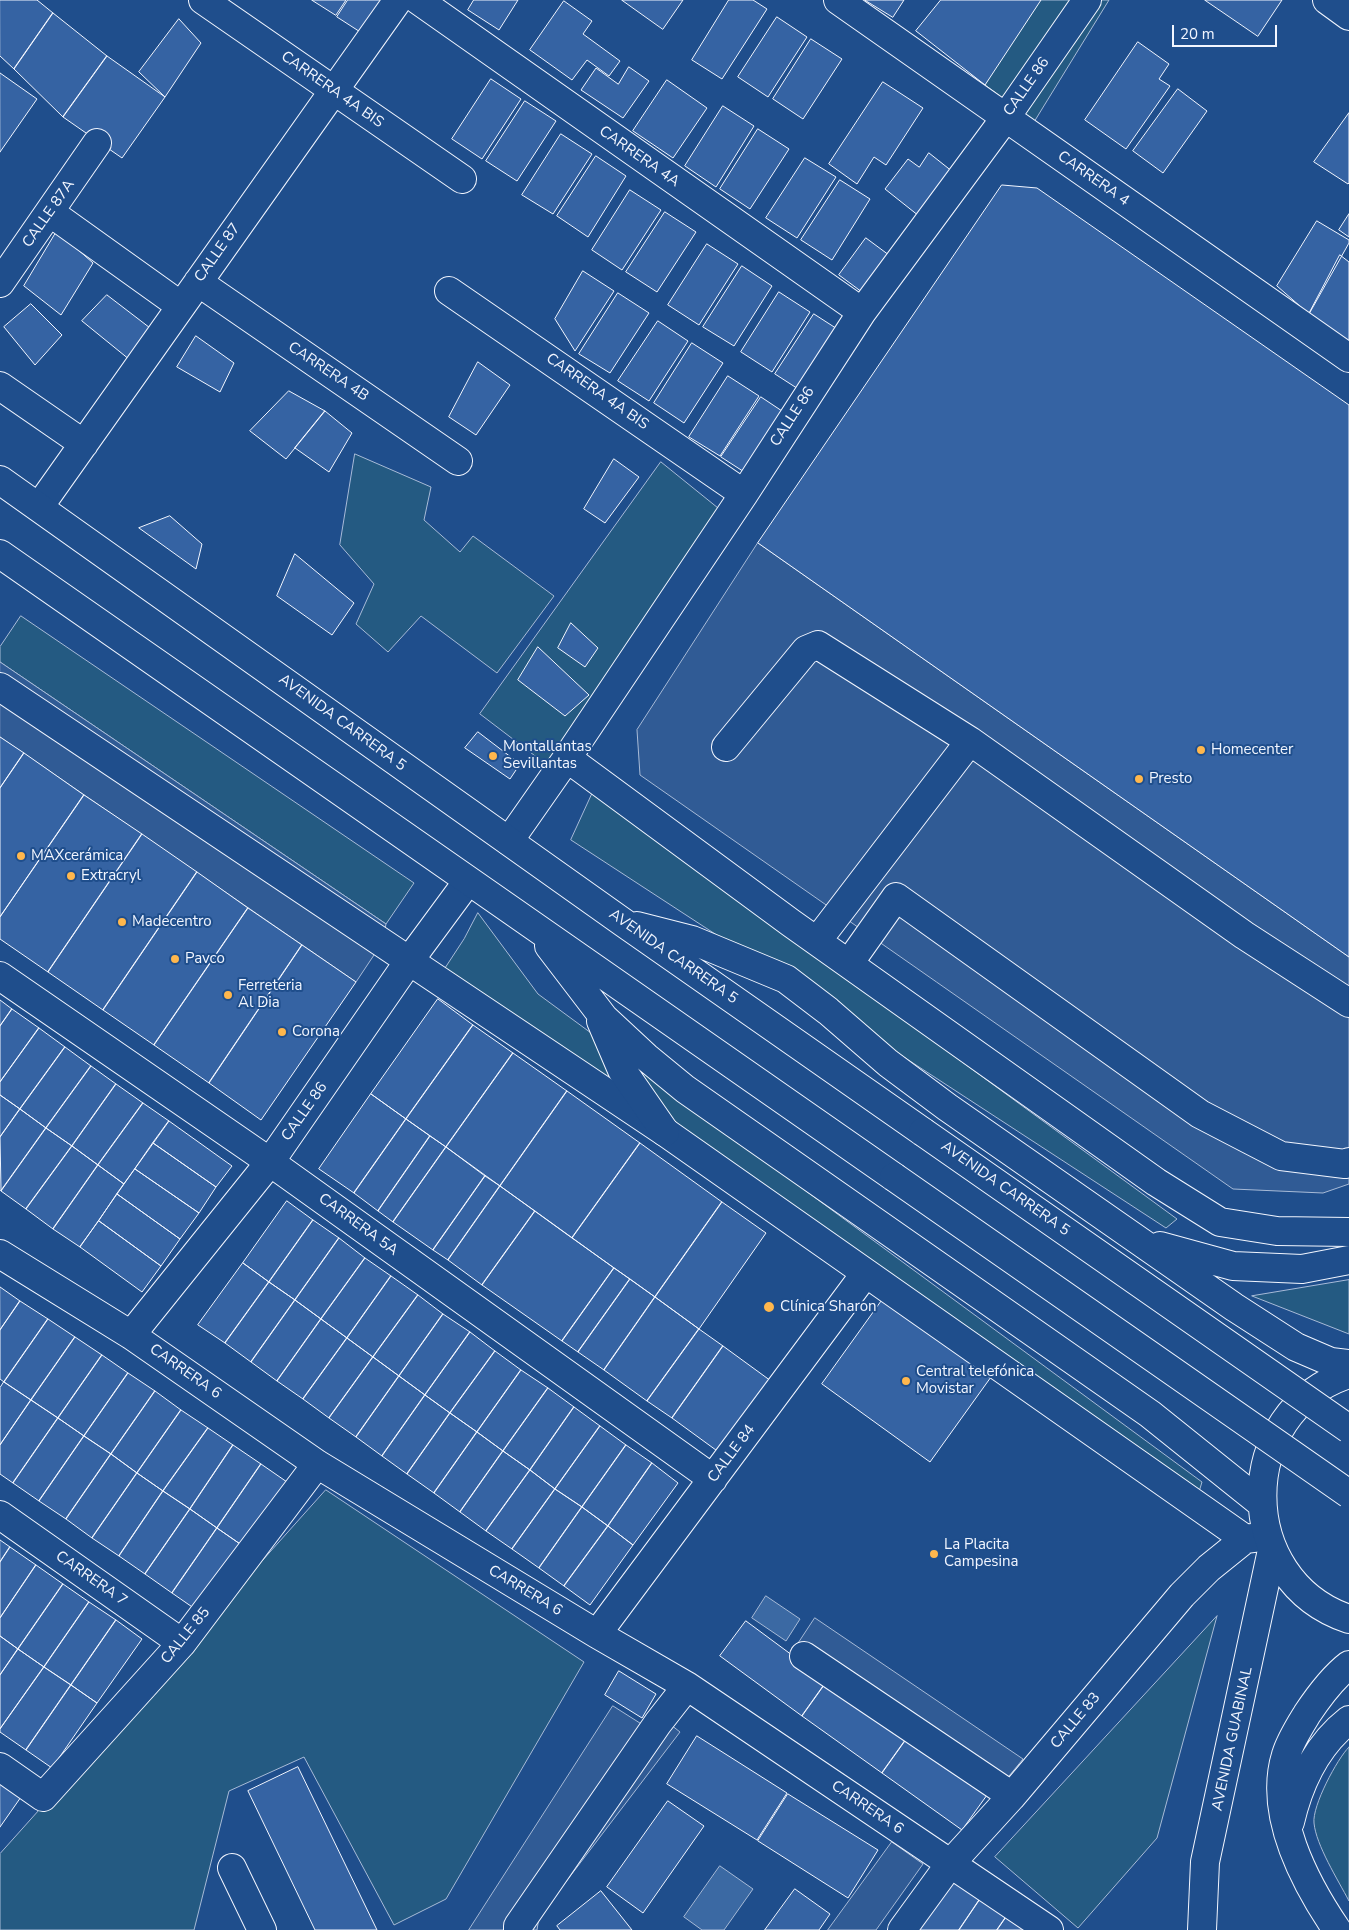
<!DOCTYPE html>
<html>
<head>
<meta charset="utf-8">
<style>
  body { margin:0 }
  #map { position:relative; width:1349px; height:1930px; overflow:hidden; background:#1f4e8c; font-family:"Nunito Sans",sans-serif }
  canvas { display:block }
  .scale { position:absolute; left:1172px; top:25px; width:105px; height:22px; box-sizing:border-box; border:2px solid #f2f6ff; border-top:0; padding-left:6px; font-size:15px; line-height:18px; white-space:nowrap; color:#f2f6ff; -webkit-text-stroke:4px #1f4e8c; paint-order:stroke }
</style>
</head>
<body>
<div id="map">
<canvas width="1349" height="1930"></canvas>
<div class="scale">20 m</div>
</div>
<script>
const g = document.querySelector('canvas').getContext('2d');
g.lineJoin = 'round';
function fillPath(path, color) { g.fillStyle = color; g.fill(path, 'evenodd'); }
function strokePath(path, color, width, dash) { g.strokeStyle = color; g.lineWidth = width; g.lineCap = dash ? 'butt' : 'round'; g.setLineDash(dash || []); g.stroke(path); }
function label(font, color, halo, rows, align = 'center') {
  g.font = font + ' "Nunito Sans",sans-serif'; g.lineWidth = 4; g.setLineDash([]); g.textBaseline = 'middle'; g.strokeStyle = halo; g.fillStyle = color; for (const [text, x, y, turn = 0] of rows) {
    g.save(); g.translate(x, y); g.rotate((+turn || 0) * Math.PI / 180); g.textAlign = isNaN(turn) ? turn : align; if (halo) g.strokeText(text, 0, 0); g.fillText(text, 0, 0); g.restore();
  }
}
const green = new Path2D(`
  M1024,0H1109L1034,122L972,75Z
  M355,454L431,487L424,520L460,552L473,536L554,596L497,673L421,616L388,652L356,624L374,584L340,545Z
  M661,462L718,508L547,765L480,714Z
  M21,616L414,883L386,924L0,662V647Z
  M593,792L1177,1219L1166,1228L571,840Z
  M478,913L538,994L1202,1482L1198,1495L445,968L464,939Z
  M1349,1280V1334L1252,1296Z
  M326,1490L584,1662L446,1899L394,1925L304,1757L229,1791L194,1930H0V1854Z
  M1217,1616L1157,1838L1078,1928L995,1857Z
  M1349,1747V1901C1338,1880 1316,1845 1314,1823C1312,1806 1337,1759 1349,1747Z`);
fillPath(green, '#245a82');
strokePath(green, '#a8bbd7', 1);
const parking = new Path2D(`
  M758,543L1349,957V1184L1323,1193L1233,1189L640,775L637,730Z
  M0,662L386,924L382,943L356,982L0,737Z
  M815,1618L1023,1759L995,1793L792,1653Z
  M613,1706L643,1725L652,1710L680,1732L539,1917L537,1930H469Z
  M892,1842L923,1864L876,1930H828Z`);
fillPath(parking, '#305b95');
strokePath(parking, '#a8bbd7', 1);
const water = new Path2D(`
  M766,1596L800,1619L786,1641L752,1618Z
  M720,1866L753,1889L724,1930H702L684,1917Z`);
fillPath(water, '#3b69a3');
strokePath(water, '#a8bbd7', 1);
const building = new Path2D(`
  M0,0H37L53,13L14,69L0,56Z
  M312,0H346L336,15Z
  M348,0H392L368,37L337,17Z
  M474,0H518L499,30L468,10Z
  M622,0H683L663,29Z
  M729,0H753L767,9L722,79L692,60Z
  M865,0H904L893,17Z
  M941,0H1041L985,85L916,31Z
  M1205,0H1282L1258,36Z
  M564,1L592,21L583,34L620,61L609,76L587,60L572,80L530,50Z
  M53,13L107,56L63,117L14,69Z
  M777,17L807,37L768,97L738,77Z
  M179,19L201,43L165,97L139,72Z
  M811,39L842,59L803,119L773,99Z
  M1138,42L1169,64L1159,79L1170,86L1126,149L1085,120Z
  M107,56L165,97L122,158L63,117Z
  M629,67L649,81L623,118L581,90L596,68L618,84Z
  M0,73L37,99L0,152Z
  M491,79L521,99L482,159L452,139Z
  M667,80L707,108L673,158L633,131Z
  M883,82L923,108L886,165L874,157L857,184L829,164Z
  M1178,89L1207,111L1163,173L1133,151Z
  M525,101L556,121L517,181L486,161Z
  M723,106L754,126L716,187L685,166Z
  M1349,113V183L1348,184L1314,162Z
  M758,129L789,149L750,209L720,189Z
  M561,134L592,154L553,214L522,195Z
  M929,153L953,172L919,216L885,189L908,159L919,167Z
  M596,156L626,176L588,237L557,216Z
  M805,158L836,177L797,238L766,218Z
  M840,180L870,199L832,260L801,240Z
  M1002,185L1037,188L1349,405V957L758,543Z
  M630,190L661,210L622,270L592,250Z
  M665,212L696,232L657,292L626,272Z
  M1349,214V237L1339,230Z
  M1317,221L1349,240V243L1309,314L1277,286Z
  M57,231L93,263L61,315L24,286Z
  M866,238L897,261L870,298L839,275Z
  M707,244L738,264L699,325L668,305Z
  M1340,255L1349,262V342L1309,314Z
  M742,266L772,286L734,346L703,327Z
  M583,271L614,291L575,351L555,319Z
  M779,292L810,312L772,372L741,352Z
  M618,293L649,313L610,373L579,354Z
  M107,295L154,331L130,360L82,321Z
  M31,304L62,335L35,365L4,327Z
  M814,314L845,334L806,394L775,374Z
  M658,321L688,341L649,401L618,381Z
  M196,336L234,363L220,392L177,367Z
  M692,343L723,363L684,423L654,403Z
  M478,362L510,385L476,435L449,417Z
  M728,376L759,396L720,456L689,437Z
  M289,391L325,411L286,459L250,431Z
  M761,397L791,417L752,477L721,457Z
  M325,411L352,433L329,472L295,448Z
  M614,459L639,477L605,523L584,509Z
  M170,516L202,544L196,569L139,528Z
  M295,554L354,603L332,635L277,596Z
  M571,623L598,648L585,667L558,648Z
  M538,647L589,695L565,716L518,680Z
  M478,732L520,764L510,779L465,748Z
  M0,737L24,753L0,788Z
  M24,753L84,795L0,917V788Z
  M84,795L142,834L48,972L0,939V917Z
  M142,834L197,872L103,1010L48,972Z
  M197,872L248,908L154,1045L103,1010Z
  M248,908L302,945L209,1083L154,1045Z
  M302,945L356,982L261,1120L209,1083Z
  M438,999L473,1025L406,1119L371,1094Z
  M0,1000L12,1009L0,1026Z
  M12,1009L39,1028L0,1082V1026Z
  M473,1025L513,1053L446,1147L406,1119Z
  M39,1028L65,1047L20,1109L0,1095V1082Z
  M65,1047L91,1066L46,1128L20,1109Z
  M513,1053L567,1091L500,1186L446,1147Z
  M91,1066L116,1084L72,1146L46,1128Z
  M116,1084L143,1103L98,1165L72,1146Z
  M567,1091L640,1143L572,1238L500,1186Z
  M371,1094L406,1119L354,1193L319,1169Z
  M0,1095L20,1109L0,1137Z
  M143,1103L169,1121L124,1184L98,1165Z
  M20,1109L46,1128L1,1191L0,1137Z
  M406,1119L430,1136L378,1211L354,1193Z
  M169,1121L232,1166L216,1187L153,1143Z
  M46,1128L72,1146L26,1209L1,1191Z
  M430,1136L446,1147L393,1222L378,1211Z
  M153,1143L216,1187L199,1213L135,1169Z
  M640,1143L722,1202L655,1297L572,1238Z
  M72,1146L98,1165L53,1229L26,1209Z
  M446,1147L485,1176L433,1250L393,1222Z
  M98,1165L124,1184L80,1247L53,1229Z
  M135,1169L199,1213L180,1239L117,1194Z
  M485,1176L500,1186L448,1260L433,1250Z
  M500,1186L535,1211L482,1285L448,1260Z
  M117,1194L180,1239L161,1266L99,1221Z
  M287,1201L313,1220L269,1282L243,1263Z
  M722,1202L766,1233L699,1329L655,1297Z
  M535,1211L614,1268L562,1341L482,1285Z
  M313,1220L339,1238L295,1300L269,1282Z
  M99,1221L161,1266L142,1292L80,1247Z
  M339,1238L365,1258L321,1319L295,1300Z
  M365,1258L391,1276L347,1338L321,1319Z
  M243,1263L269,1282L225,1343L198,1325Z
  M614,1268L630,1279L578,1352L562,1341Z
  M391,1276L418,1295L373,1357L347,1338Z
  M630,1279L655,1297L604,1370L578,1352Z
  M269,1282L295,1300L251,1362L225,1343Z
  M0,1287L20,1301L0,1330Z
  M418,1295L443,1314L399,1376L373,1357Z
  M655,1297L699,1329L647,1401L604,1370Z
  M883,1299L991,1377L930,1462L822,1384Z
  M295,1300L321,1319L277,1381L251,1362Z
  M20,1301L48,1319L4,1382L0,1379V1330Z
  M443,1314L470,1332L425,1395L399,1376Z
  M48,1319L75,1337L31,1400L4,1382Z
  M321,1319L347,1338L303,1399L277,1381Z
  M699,1329L723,1346L672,1418L647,1401Z
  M470,1332L495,1351L450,1413L425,1395Z
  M75,1337L102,1355L58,1418L31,1400Z
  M347,1338L373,1357L329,1418L303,1399Z
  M723,1346L771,1381L720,1453L672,1418Z
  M495,1351L521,1370L477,1432L450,1413Z
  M102,1355L128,1373L84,1436L58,1418Z
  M373,1357L399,1376L356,1437L329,1418Z
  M521,1370L548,1388L503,1451L477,1432Z
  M128,1373L155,1391L111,1454L84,1436Z
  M399,1376L425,1395L382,1456L356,1437Z
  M4,1382L31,1400L0,1445V1388Z
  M548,1388L574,1407L530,1470L503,1451Z
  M155,1391L181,1410L137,1473L111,1454Z
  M425,1395L450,1413L407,1474L382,1456Z
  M31,1400L58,1418L13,1483L0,1474V1445Z
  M574,1407L600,1426L555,1489L530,1470Z
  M181,1410L208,1428L163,1491L137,1473Z
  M450,1413L477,1432L434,1493L407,1474Z
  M58,1418L84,1436L39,1501L13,1483Z
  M600,1426L626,1445L582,1507L555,1489Z
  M208,1428L233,1445L190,1509L163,1491Z
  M477,1432L503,1451L460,1512L434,1493Z
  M84,1436L111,1454L66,1519L39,1501Z
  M233,1445L261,1464L217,1528L190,1509Z
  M626,1445L652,1463L608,1526L582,1507Z
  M503,1451L530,1470L486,1531L460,1512Z
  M111,1454L137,1473L92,1538L66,1519Z
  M652,1463L678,1483L633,1545L608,1526Z
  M261,1464L287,1482L243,1546L217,1528Z
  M530,1470L555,1489L512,1549L486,1531Z
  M137,1473L163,1491L119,1556L92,1538Z
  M555,1489L582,1507L539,1568L512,1549Z
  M163,1491L190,1509L145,1574L119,1556Z
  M582,1507L608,1526L564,1586L539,1568Z
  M190,1509L217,1528L172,1593L145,1574Z
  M608,1526L633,1545L590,1605L564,1586Z
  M217,1528L243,1546L198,1611L172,1593Z
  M0,1540L10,1547L0,1562Z
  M10,1547L36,1565L0,1618V1562Z
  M36,1565L63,1584L18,1649L0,1636V1618Z
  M63,1584L89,1602L44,1667L18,1649Z
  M89,1602L116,1620L71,1685L44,1667Z
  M116,1620L142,1639L97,1703L71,1685Z
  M746,1621L827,1681L802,1716L720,1656Z
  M0,1636L18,1649L0,1675Z
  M18,1649L44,1667L0,1729V1675Z
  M44,1667L71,1685L26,1750L0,1732V1729Z
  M619,1671L656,1694L642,1718L605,1695Z
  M827,1681L907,1738L882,1773L802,1716Z
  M71,1685L97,1703L52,1768L26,1750Z
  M697,1736L787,1793L757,1840L667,1784Z
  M907,1738L987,1795L962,1830L882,1773Z
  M298,1767L377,1930H315L248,1791Z
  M0,1782L21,1797L0,1827Z
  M788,1794L878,1850L848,1898L758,1841Z
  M668,1801L704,1826L643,1913L607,1887Z
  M950,1878L980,1899L959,1930H915Z
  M795,1889L830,1914L819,1930H765Z
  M601,1891L632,1930H560L557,1926Z
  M980,1899L1006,1917L997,1930H959Z
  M1006,1917L1026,1930H997Z`);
fillPath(building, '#3563a3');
strokePath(building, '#f2f6ff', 1);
const minor = new Path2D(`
  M203,0L462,179
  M418,0L862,312
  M838,0L1349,358
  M1327,0L1349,16
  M51,213L181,306
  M198,282L458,461
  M0,283L97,143
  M449,291L744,494
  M0,386L84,444
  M39,507L398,0
  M0,687L665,1132L1245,1539
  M726,747L806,650L818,645L970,741
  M567,758L791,923L1156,1182L1220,1222L1277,1231L1349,1232
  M509,841L567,758L744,494L862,312L1006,117L1087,0
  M817,941L970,741L1244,935L1349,1003
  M850,962L896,897L1200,1114L1281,1156L1345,1164L1349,1162
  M0,976L270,1162L713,1479
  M0,1254L131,1335L317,1464L597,1634L687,1686L1049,1930
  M131,1335L270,1162L409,961L468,881
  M0,1515L182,1643
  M597,1634L865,1274
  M804,1656L1012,1796
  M0,1767L43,1797L182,1643L317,1464
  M232,1868L262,1930
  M518,1930V1926L658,1723L687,1686
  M902,1930L950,1864L1012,1796L1182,1595L1209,1568L1245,1539L1261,1537`);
const major = new Path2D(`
  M0,480L624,923L923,1132
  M0,554L894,1177
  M637,926L692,940L786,979L828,1011L888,1063L947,1107L1234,1307L1296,1347L1331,1362L1349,1364
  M549,946L604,1018L646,1057L685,1089L1150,1414L1261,1503
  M601,1021L622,1070L665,1132
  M1160,1246L1233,1266L1302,1269L1349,1260
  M1349,1374C1233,1411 1234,1581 1349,1619
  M1290,1822C1299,1783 1317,1745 1349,1720
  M1202,1930L1205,1862L1272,1550
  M1337,1930C1305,1883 1268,1813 1286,1755C1290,1741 1299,1727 1307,1714C1319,1696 1332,1678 1349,1665`);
strokePath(minor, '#f2f6ff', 30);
strokePath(major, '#f2f6ff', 30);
strokePath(minor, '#1f4e8c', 28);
strokePath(major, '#1f4e8c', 28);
const majorBridge = new Path2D(`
  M923,1132L1349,1429
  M894,1177L1349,1494`);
strokePath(majorBridge, '#f2f6ff', 30, []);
strokePath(majorBridge, '#1f4e8c', 28);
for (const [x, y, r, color] of [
  [1201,750,5,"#ffb74d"],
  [493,756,5,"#ffb74d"],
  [1139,779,5,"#ffb74d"],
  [21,856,5,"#ffb74d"],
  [71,876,5,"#ffb74d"],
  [122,922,5,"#ffb74d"],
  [175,959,5,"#ffb74d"],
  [228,995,5,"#ffb74d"],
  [282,1032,5,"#ffb74d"],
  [769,1307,6,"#ffb74d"],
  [906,1381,5,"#ffb74d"],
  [934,1554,5,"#ffb74d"]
]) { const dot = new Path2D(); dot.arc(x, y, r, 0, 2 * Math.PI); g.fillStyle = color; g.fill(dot); strokePath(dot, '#1f4e8c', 2); }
label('15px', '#f2f6ff', '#1f4e8c', [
  ["CALLE 86",1027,87,-55],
  ["CARRERA 4A BIS",332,90,35],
  ["CARRERA 4A",639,157,35],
  ["CARRERA 4",1093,179,35],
  ["CALLE 87A",49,214,-55],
  ["CALLE 87",218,253,-55],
  ["CARRERA 4B",328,372,34],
  ["CARRERA 4A BIS",597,392,35],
  ["CALLE 86",793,417,-57],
  ["AVENIDA CARRERA 5",342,723,36],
  ["AVENIDA CARRERA 5",673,957,35],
  ["CALLE 86",305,1112,-55],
  ["AVENIDA CARRERA 5",1005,1189,35],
  ["CARRERA 5A",358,1225,36],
  ["CARRERA 6",185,1372,35],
  ["CALLE 84",732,1454,-53],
  ["CARRERA 7",91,1579,35],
  ["CARRERA 6",525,1591,31],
  ["CALLE 85",186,1636,-51],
  ["CALLE 83",1076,1721,-50],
  ["AVENIDA GUABINAL",1233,1739,-78],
  ["CARRERA 6",867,1808,34]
]);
label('15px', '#f2f6ff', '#1f4e8c', [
  ["Montallantas",503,747],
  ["Sevillantas",503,764],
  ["Homecenter",1211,750],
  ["Presto",1149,779],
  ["MAXcerámica",31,856],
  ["Extracryl",81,876],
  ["Madecentro",132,922],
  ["Pavco",185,959],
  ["Ferreteria",238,986],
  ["Al Dia",238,1003],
  ["Corona",292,1032],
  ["Clínica Sharon",780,1307],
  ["Central telefónica",916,1372],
  ["Movistar",916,1389],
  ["La Placita",944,1545],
  ["Campesina",944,1562]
], 'left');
</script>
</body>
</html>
